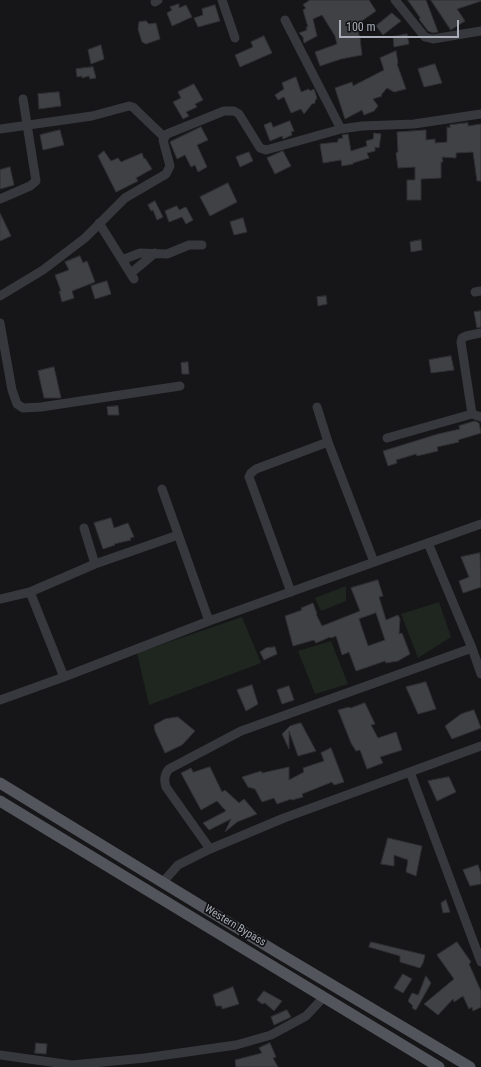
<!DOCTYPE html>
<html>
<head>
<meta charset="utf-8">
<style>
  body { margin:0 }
  #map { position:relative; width:481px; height:1067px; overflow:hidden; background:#161618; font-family:"Roboto Condensed",sans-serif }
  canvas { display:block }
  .scale { position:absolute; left:339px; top:20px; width:120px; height:18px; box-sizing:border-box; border:2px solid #a8adb8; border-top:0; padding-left:5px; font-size:12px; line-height:14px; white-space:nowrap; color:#a8adb8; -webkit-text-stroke:3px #111113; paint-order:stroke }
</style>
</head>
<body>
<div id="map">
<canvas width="481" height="1067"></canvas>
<div class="scale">100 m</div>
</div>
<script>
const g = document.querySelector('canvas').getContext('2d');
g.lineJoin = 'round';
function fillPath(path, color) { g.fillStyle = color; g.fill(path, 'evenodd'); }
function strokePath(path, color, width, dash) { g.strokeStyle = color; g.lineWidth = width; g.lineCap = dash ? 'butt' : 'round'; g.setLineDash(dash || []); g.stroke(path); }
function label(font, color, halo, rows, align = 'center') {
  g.font = font + ' "Roboto Condensed",sans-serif'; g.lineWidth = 3.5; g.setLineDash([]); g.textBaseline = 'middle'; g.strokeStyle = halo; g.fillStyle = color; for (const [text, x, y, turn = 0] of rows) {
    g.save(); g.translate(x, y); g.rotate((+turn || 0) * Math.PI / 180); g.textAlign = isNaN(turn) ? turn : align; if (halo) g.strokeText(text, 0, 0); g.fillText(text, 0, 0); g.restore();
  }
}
fillPath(new Path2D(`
  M346,586V601L321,611L315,598Z
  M439,602L451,637L418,658L401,614Z
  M242,617L261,663L149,705L137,653Z
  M331,641L348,684L315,694L298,651Z`), '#1e261f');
const building = new Path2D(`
  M310,0H369L376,11L356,25L360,38L362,55L341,59L320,66L315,52L337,44L335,36L322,15L313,19L317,36L304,43L303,37L299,33L307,30L306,27H308L303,10L306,8L303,5Z
  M408,0H426L438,32L433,33L428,31L419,19L420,18Z
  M431,0H481V1L457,9L465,21L451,30Z
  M179,4V8L186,5L192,17L172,26L167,13L172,10L170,7Z
  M215,5L220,21L198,27L194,18L203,15L202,9Z
  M392,13L401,21L383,35L376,26Z
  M146,21L149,24L156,23L160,39L146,44L142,42L138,29L139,22Z
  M407,34L409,44L394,47L393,37Z
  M264,36L272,53L240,67L235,55L253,47L251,42Z
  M101,45L104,59L91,64L88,50Z
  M396,51L398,63L397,64L406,89L394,92L387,88L381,95L382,96L373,99L378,106L374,111L364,115L362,110L345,119L335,88L352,82L353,86L384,70L380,58Z
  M435,64L442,83L424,87L418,69Z
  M93,67L96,78L90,79L89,76L82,78V76L77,77L76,69Z
  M296,77L301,92L309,89L310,91L314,89L317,98L315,101V103L312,104L304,114L301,109L291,113L284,97L278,100L275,95L284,89L282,83Z
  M194,84L203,100L195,104L197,107L186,112L189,116L183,119L173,102L181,98L178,92Z
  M59,92L61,106L39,109L38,94Z
  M290,121L294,131L291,132L292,135L283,139L282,136L270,141L264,125L271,122L273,127Z
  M468,123V126L481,124V181H477L473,152L456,153V158L442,157L443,162H441V178L421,179V200H407V180H415V167L398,168L396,153L398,152L397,132L426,130V140L435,139V143L447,142V127L450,128V125Z
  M201,127L208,140L197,145L207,167L198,172L195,165L191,167L185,155L177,159L170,142Z
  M60,130L64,145L43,150L40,135Z
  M374,133L381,134L379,148L375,147V151L367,153L369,158L353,163V164L342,166L341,160L323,163L320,144L338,142V139L343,138L342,135L348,134L351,151L367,146L366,141L373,139Z
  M104,151L111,161L118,158L121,162L142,153L144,159L145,158L152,169L136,178L138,181L116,192L98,156Z
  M283,151L291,166L275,174L267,158Z
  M249,152L253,161L240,167L236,157Z
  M10,167L14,185L0,189V170Z
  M228,183L237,202L210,216L200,197Z
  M155,201L163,217L157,220L153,210L151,211L148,205Z
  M177,206L179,210L186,207L193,220L186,224L182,217L169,222L165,211Z
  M0,213L11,236L0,241Z
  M243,218L247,232L234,235L230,222Z
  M421,240L422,250L411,252L410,242Z
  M80,256L83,263L87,261L95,282L72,291L74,298L62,302L59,291H61L55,275L69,270L65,262Z
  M107,281L111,294L95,299L91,286Z
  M326,296L327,304L318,306L317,297Z
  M481,311V327L477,328L474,312Z
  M451,356L454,370L431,373L429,360Z
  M188,362L189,374H182L181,363Z
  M54,367L61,398H44L38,371Z
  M118,406L119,415H108L107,407Z
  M475,421L479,423L481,433L458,440L459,442L437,447L438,451L417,456L416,454L396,460L397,463L388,466L383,451L438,434L460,429L459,426Z
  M111,518L114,528L128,523L134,537L130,538L131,540L114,544L115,545L103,549L94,523Z
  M480,553L481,587L463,593L459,581L469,577L461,557Z
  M378,580L383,596L379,597L386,620L398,615L400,619L399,634L402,633L410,654L398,661L386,663L385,661L356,671L349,652L342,655L336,636L331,638L330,637L316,643L314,640L293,646L285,616L302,610L301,608L313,603L317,614H316L322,626L360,611L351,588ZM376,613L385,640L368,646L359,619Z
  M275,647L277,654L264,660L260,652L266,648Z
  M426,682L436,709L418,714L406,687Z
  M252,685L258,704L246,711L237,690Z
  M289,686L294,700L282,704L277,690Z
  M365,703L375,724L371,725L378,738L396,732L402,750L380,757L383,763L367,769L360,750L356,751L351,743L338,710L349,707L350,708Z
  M474,710L481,728L452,739L445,726L461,714Z
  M178,717L195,731L182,745L165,753L155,731L154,725L165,719Z
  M301,723L316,751L298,756L289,731V749L282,734L290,726Z
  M331,748L344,782L334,785L332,782L302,794L303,797L292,800L291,799L277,804L274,798L262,802L255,789L248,787L242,777L261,771L262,773L289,767V780L304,772L303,768L324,761L321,753Z
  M210,767L222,792L225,790L239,803L244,799L257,814L237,822L225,832L231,819L209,830L203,823L226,811L217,801L201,810L181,773L191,768L193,772Z
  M449,777L456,792L437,801L428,781Z
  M388,838L422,846L416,876L406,872L408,860L394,855V866L381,864Z
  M478,865L481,874V884L470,886L463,870Z
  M446,900L450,912L443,913L441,903Z
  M371,942L425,955L423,963L420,968L400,962V956L369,947Z
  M457,942L471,962L469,964L481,991V1007L473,1011L472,1007L469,1009L463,996L454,1002L453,999L438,1015L424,1004L454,979L437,955Z
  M403,974L412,979L403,993L394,988Z
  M426,976L431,983L416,1010L412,1008L413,1006L408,1001L412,993L418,995Z
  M233,987L239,1004L222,1009V1006H216L213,995Z
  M264,991L282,1001L274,1011L265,1003L262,1004L257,1000Z
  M287,1010L291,1017L274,1025L271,1017Z
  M36,1043L47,1044L46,1054L35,1053Z
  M270,1043L276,1057L273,1058L278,1067H236L235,1060L262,1053L259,1048Z`);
fillPath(building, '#404145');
strokePath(building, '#303034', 1);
strokePath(new Path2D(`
  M222,0L235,38
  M395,0L425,37L433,39L481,31
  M155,2L158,0
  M285,20L341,129
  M0,129L92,116L129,106L133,107L136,110L164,137
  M0,199L30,186L36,181L23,99
  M99,223L134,279
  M122,260L140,253L167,254L189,245H202
  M131,273L155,253
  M475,292L481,291
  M0,296L43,270L85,238L125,198L166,174L170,166L163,140L167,134L224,111H234L239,114L260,148L266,150L341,129L362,126L414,124L481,114
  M0,323L12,390L17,404L23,408L41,407L180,386
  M317,407L328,442
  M472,414L461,342L462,338L466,336L481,333
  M387,438L472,414L481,417
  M162,489L209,621
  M428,543L472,648L481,674
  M95,564L178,535
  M30,592L64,677
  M291,592L249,477L251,473L256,469L328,442L374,562
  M0,599L30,592L95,564L84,528
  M0,700L64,677L209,621L481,524
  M410,772L481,962
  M210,849L166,787C164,780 164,775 169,769L241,731L472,648
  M163,882L178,865L210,849L284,818L481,746
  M0,1055L72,1065L145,1058L236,1045L271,1035L306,1016L324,997`), '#37383d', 9);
strokePath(new Path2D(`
  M0,783L275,951L470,1067
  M0,801L439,1067`), '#53555c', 11);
label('11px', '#a8adb8', '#111113', [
  ["Western Bypass",235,926,31]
]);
</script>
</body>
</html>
